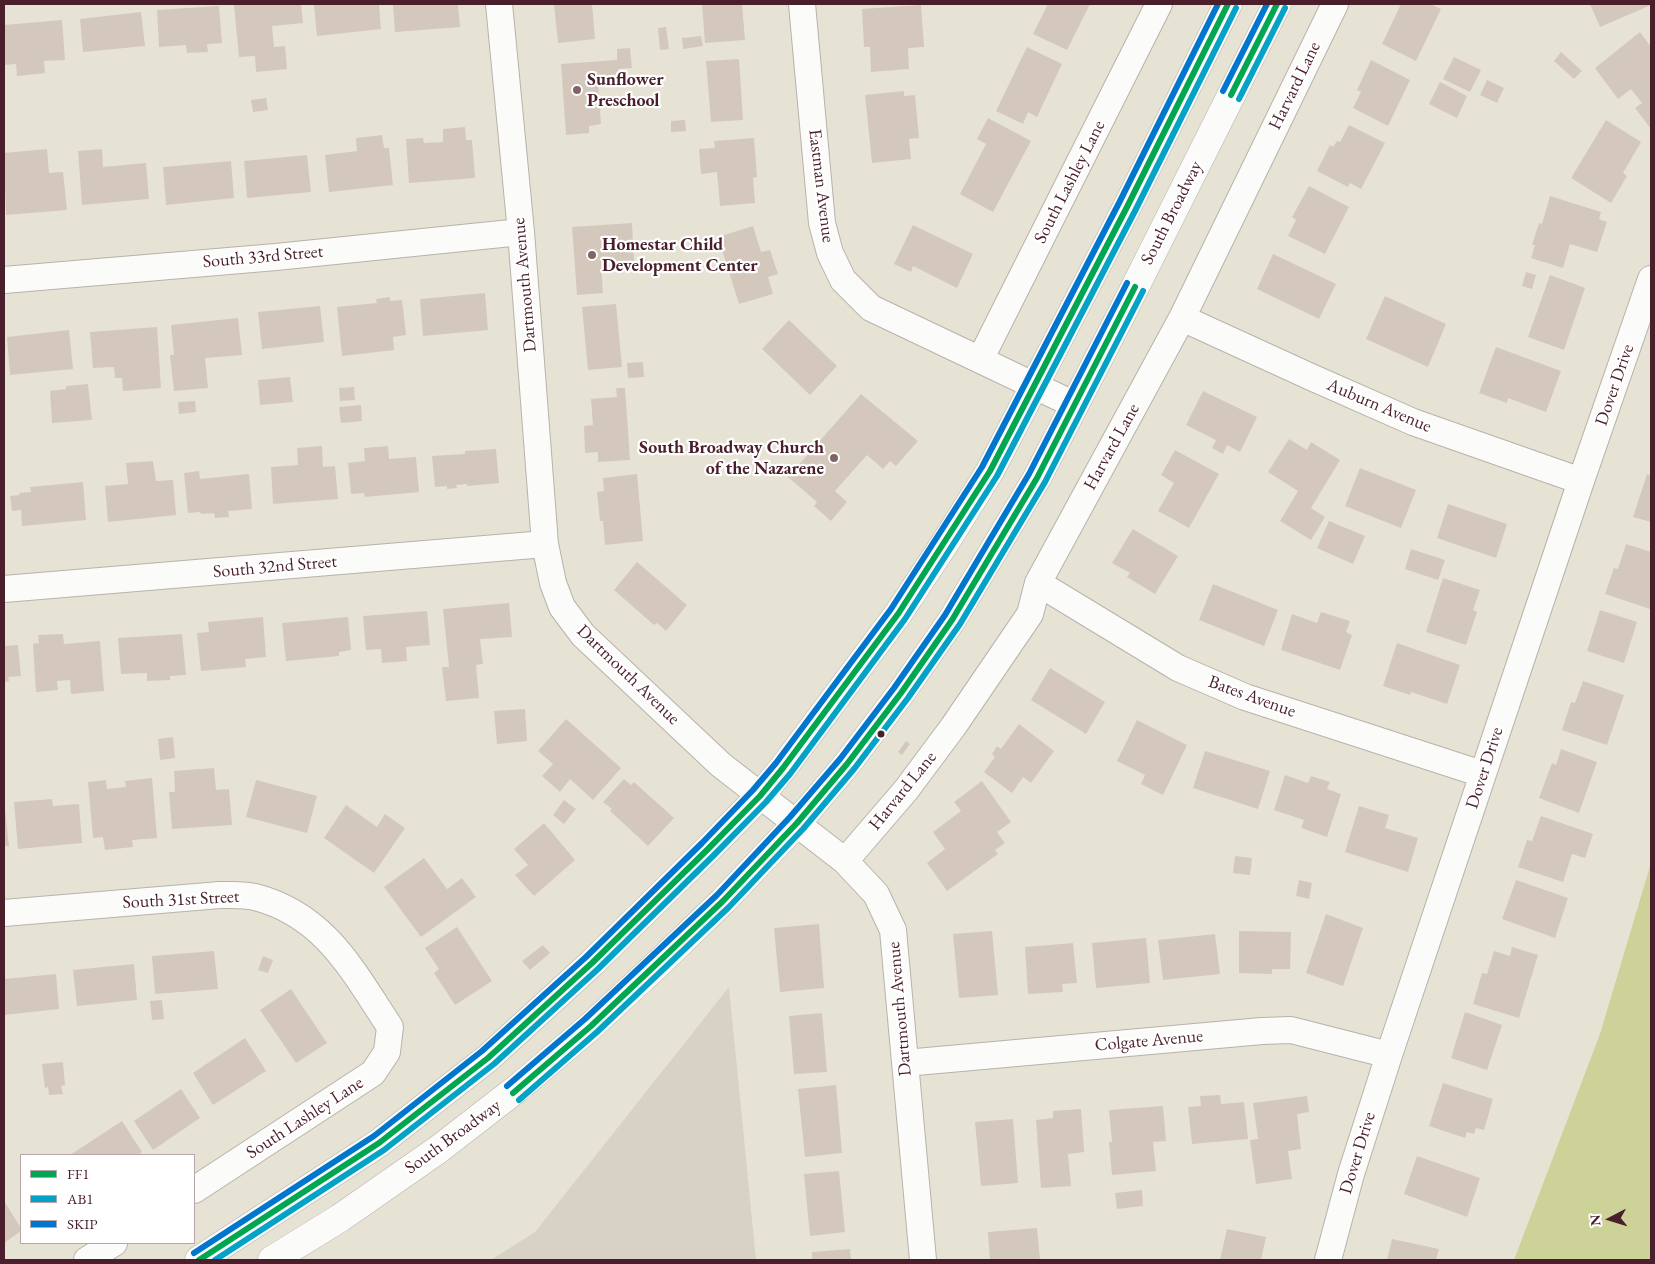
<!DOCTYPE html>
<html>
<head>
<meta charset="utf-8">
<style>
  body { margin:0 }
  #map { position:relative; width:1655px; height:1264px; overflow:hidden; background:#e6e3d5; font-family:"EB Garamond",serif }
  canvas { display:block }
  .frame { position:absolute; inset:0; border:5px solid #4a1f2b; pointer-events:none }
  .legend { position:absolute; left:20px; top:1154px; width:175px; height:90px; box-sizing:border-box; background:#fff; border:1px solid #b7a5aa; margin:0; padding:6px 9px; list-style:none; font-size:15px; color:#4a1f2b }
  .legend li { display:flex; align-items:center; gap:10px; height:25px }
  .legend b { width:25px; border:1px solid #b7a5aa }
  .north { position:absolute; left:1585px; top:1194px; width:50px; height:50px; -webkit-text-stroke:4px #fff; paint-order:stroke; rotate:265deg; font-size:14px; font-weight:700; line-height:20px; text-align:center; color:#4a1f2b }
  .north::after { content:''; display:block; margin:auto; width:18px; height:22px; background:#4a1f2b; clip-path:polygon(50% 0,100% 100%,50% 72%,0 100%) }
</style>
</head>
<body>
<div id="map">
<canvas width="1655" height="1264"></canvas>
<div class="frame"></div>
<ul class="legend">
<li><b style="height:6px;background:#00a651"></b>FF1</li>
<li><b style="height:6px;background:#04a2c6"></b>AB1</li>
<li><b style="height:6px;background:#0076ce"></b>SKIP</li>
</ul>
<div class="north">N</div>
</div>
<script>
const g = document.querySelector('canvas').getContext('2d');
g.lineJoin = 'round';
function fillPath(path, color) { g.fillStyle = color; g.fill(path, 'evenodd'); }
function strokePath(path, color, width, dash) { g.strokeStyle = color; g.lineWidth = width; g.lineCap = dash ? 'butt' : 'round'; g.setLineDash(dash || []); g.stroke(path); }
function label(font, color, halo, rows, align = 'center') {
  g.font = font + ' "EB Garamond",serif'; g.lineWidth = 4.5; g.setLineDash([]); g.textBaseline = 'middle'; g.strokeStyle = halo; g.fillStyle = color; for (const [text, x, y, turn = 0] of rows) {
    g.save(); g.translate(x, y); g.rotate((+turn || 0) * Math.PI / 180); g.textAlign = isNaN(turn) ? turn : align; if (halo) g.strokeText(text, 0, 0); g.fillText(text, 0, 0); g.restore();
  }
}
fillPath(new Path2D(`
  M729,987L756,1260H491L535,1232Z`), '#d8d1c6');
fillPath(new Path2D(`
  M1651,863V1260H1514L1600,1034Z`), '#ccd298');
fillPath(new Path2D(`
  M234,4H301L303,23L272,26L274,47L285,46L287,69L256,72L255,56L239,57Z
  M314,4H379L381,29L317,36Z
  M393,4H458L460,27L395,32Z
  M554,4H592L595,39L558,43Z
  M702,4H742L745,40L705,43Z
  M1048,4H1090L1067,50L1033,34Z
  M1401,4H1430L1441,9L1416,61L1382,44Z
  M1590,4H1649V6L1600,27Z
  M921,5L924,47L908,48L909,69L871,72L870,47H864L862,9Z
  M219,6L222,43L207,44L208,52L187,53L186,45L159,47L157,10Z
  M141,12L145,46L83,52L80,19Z
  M62,20L65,60L44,61L45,73L17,76L16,64L4,65V25Z
  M666,27L669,49L660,50L658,28Z
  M1640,32L1651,47V129L1635,108L1642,103L1631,89L1618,99L1595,68Z
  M701,36L703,46L683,49L682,38Z
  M1027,47L1062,64L1037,117L1028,112L1023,124L996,111Z
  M630,48L632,68L618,69L619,79L598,80L601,124L589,126V133L566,135L561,64L617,60V49Z
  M1561,52L1582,71L1574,79L1554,61Z
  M1454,57L1481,70L1470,92L1443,79Z
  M739,59L743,120L711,122L706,61Z
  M1371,60L1410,80L1388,126L1353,108L1361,92L1357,90Z
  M1487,80L1504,88L1497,103L1480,95Z
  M1440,82L1467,96L1457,118L1429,104Z
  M904,91V96L915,95L919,138L909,139L911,159L872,163L865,95Z
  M266,98L268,110L253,112L251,100Z
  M988,118L1031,141L993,212L960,194L986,144L977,139Z
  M685,120L686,131L671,132V121Z
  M1606,120L1641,142L1623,173L1627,176L1611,203L1571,178Z
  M1349,125L1385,143L1361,189L1350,183L1348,187L1317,171L1330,145L1333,147L1337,141L1340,142Z
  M465,127L466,140H472L475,178L409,183L406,139L423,138L424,143L443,142V129Z
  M382,135L384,148H389L393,185L329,192L325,155L357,151L356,138Z
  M754,138L757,177L753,178L755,203L720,206L717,172L701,174L699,149L715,148L714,141Z
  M47,149L49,173L63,172L67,210L6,215L4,153Z
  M102,149L103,167L146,163L149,199L82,205L78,151Z
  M307,155L311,192L247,198L244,161Z
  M231,161L234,198L166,205L163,167Z
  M1309,186L1349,207L1325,254L1288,236L1296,220L1292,217Z
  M1550,196L1601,212L1599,219L1607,222L1597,252L1570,244L1563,268L1531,258L1535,245H1532L1539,223L1542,224Z
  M632,223L634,261L601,263L603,293L577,295L572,227Z
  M913,225L973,254L957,288L913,266L911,272L894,264Z
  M753,226L761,252L770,250L778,274L768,277L773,294L739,304L718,237Z
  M1273,254L1336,284L1319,319L1257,289Z
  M1526,272L1536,275L1532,289L1522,286Z
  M1550,275L1585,288L1564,350L1528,337Z
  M485,293L488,330L423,336L420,299Z
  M1385,296L1446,324L1428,367L1366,339Z
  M390,297V301L402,300L406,335L393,337L394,350L342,356L337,307L377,303L376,299Z
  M616,304L622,367L588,370L582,307Z
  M320,306L324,342L262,349L258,312Z
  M238,318L242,355L205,358L208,388L174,391L170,355H174L171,325Z
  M789,320L837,366L810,395L762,349Z
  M157,327L161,388L123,391L122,378H115L114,367L93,368L90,332Z
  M69,330L73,369L10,375L7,337Z
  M1496,347L1561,371L1546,412L1508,398L1507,403L1479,393Z
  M643,362L644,377L628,378L627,363Z
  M290,377L293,402L260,405L258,380Z
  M88,384L92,420L52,423L50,391L66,389V386Z
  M354,387L355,400L340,401L339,388Z
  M616,388H625L630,460L598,462V452L585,453L584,426L593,425L591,399L617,397Z
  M1203,391L1257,417L1240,452L1227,445L1223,454L1212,448L1216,440L1186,425Z
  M861,394L918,441L896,466L890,461L883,469L867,455L835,491L847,502L831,521L814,506L817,502L788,477Z
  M195,401L196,412L179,414L178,402Z
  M361,405L362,421L341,423L339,407Z
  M1289,439L1307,450L1311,442L1340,460L1311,508L1325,517L1311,540L1280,521L1298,491L1268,472Z
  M322,446L323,467L335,466L338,499L273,504L271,467L298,465L297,448Z
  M388,446L389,459L416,457L419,492L365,497L364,493L351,494L348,463L365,461L364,448Z
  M496,449L499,483L467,486V484L456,485L457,488L447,489V486L435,487L432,456L465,454V451Z
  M1175,450L1219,474L1189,528L1158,511L1174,483L1161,475Z
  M153,461L156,481L173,480L176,515L108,522L105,486L128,484L126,463Z
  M1360,468L1416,490L1401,528L1345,506Z
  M199,471L200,479L249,474L252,509L228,511L229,517L215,518L214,513L201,514L200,512L188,513L184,473Z
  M637,474L643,541L605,545L603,521H600L597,492L604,491L603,478Z
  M1647,474L1651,476V522L1633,517Z
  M83,482L86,520L22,526L21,510L12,511L10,496L20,495L19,493L31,492L30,487Z
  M1448,504L1507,524L1496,558L1437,538Z
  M1329,521L1365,536L1353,564L1317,548Z
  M1133,529L1178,556L1155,594L1127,577L1130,573L1112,563Z
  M1626,544L1651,552L1650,609L1605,594L1614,568L1618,569Z
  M1411,549L1445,560L1438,580L1405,569Z
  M637,562L687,605L666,631L657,623L654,625L614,590Z
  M1443,578L1480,590L1473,610L1477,612L1466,645L1426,632Z
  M1213,584L1278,610L1264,646L1199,620Z
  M509,603L512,637L480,639L483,664L476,665L479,698L446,701L442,667H449L443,609Z
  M1600,610L1637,622L1624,663L1587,651Z
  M427,611L430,645L406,647L407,661L382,663L381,649L366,650L363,616Z
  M1321,612L1350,621L1346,632L1352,635L1340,670L1281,650L1292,614L1317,623Z
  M263,617L266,657L245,659L246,667L201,671L197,633L209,632L208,622Z
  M348,617L351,650L339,652V656L286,661L282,623Z
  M63,634L64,644L100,641L104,691L71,694L70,680L57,681L58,690L36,692L33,644L39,643L38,635Z
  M182,634L186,675L170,676V680L147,681V673L121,674L118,638Z
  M1397,643L1460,665L1447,704L1411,692L1410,695L1383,686Z
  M18,645L21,676L8,677L9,681L4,682V646Z
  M1050,668L1105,702L1086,734L1031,700Z
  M1583,681L1624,695L1607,745L1562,730L1571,702L1575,703Z
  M525,709L527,741L497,744L494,711Z
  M566,719L621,768L593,800L570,779L560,792L542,776L553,764L538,751Z
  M1137,720L1187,745L1163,795L1141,784L1145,775L1117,761Z
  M1019,724L1054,751L1031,783L1023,777L1012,793L984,772L995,757L992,754L997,746L1001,749Z
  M173,737L175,758L160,760L158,739Z
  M906,741L910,744L902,755L898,752Z
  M1561,749L1597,762L1579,813L1539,798L1552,763L1556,765Z
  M1205,751L1270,771L1258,809L1193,788Z
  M214,768L216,790L229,789L232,825L172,829L169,792H175L174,771Z
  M1285,775L1308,783L1311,776L1330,782L1327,789L1341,794L1327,837L1301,828L1304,820L1274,810Z
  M152,778L157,838L132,840L133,847L105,850L103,837L93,838L88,782L106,780L107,789L126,787L125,781Z
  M624,779L631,785L634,782L674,818L648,846L610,811L612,809L603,802Z
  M256,780L317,796L307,833L246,817Z
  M982,781L1011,822L997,832L1005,843L995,850L998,854L947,891L927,863L945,849L933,832L961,811L954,802Z
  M52,799L53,806L79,804L82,843L18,849L14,802Z
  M564,800L576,809L564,824L553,815Z
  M346,805L377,827L385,814L405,828L374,873L324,838Z
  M1359,806L1389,815L1385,828L1418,838L1408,872L1345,852Z
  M4,809H5L9,846H4Z
  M1541,816L1593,834L1585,858L1572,854L1563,882L1518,867L1527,840L1532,841Z
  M544,823L575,860L534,896L515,875L528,865L514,849Z
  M1235,856L1252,858L1250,875L1233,873Z
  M424,858L447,889L462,878L476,897L421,937L384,887Z
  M1299,880L1312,883L1309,899L1296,896Z
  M1516,880L1568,898L1555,938L1502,919Z
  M1326,914L1363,928L1343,986L1306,973Z
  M819,924L824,988L780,992L774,928Z
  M457,927L492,981L455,1005L434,973L439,969L425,948Z
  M992,931L998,995L959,998L953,934Z
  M1239,931L1291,932L1290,969H1272V974L1239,973Z
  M1215,934L1220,974L1163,980L1158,940Z
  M1146,938L1150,983L1096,988L1092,943Z
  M1073,943L1077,983L1062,984L1063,992L1028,994L1025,947Z
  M543,945L550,953L530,970L522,961Z
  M1512,947L1538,955L1519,1018L1473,1004L1482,973L1487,974L1494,951L1510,956Z
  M214,951L218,989L155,994L152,956Z
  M263,956L273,960L268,973L258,970Z
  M134,964L137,1000L77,1006L73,970Z
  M56,974L59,1009L4,1015V979Z
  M291,989L327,1043L296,1063L260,1010Z
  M162,1000L164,1019L152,1020L150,1001Z
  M1465,1012L1502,1025L1487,1070L1451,1058Z
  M822,1013L827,1072L794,1074L789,1016Z
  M245,1038L266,1071L213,1105L193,1073Z
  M63,1062L65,1085L61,1086L63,1094L49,1095L48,1087L45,1088L42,1064Z
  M1443,1083L1493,1099L1484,1130L1476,1128L1474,1134L1467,1132L1465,1138L1429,1126Z
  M836,1085L842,1153L805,1157L798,1089Z
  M181,1089L200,1118L153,1150L134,1121Z
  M1220,1095L1221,1104L1244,1102L1248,1139L1192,1144L1188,1107L1201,1106L1200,1096Z
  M1307,1096L1309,1112L1297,1114L1301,1149L1288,1151L1292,1179L1256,1184L1250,1140L1258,1139L1253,1103Z
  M1163,1106L1166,1141L1153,1142L1156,1171L1112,1175L1109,1142H1112L1109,1110Z
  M1081,1109L1084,1152L1068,1154L1071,1186L1041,1188L1036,1120L1053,1118V1111Z
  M1013,1119L1018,1183L981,1186L975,1122Z
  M122,1121L142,1152L138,1155H70Z
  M1417,1156L1480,1178L1467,1217L1404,1194Z
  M839,1171L845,1232L810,1236L804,1174Z
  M1142,1190L1143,1206L1117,1209L1115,1193Z
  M4,1201L21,1228V1231L4,1243Z
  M1037,1228L1040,1260H990L988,1232Z
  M1227,1229L1266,1237L1261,1260H1220Z
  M1392,1239L1439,1249L1436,1260H1387Z
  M850,1249L851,1260H812V1252Z`), '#d4c8bd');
const street = new Path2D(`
  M499,4L521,232L545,544L553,583L562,607L583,635L721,765L845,861L876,894L893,930L923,1260
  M802,4L822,223L830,253L843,280L871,308L1075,405
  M4,280L276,257L521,232
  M1182,318L1311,377L1413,422L1581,481
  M980,360L1159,4
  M1038,583L1178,668L1245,697L1482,774
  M4,589L545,544
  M845,861L906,790L953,727L1030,614L1038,583L1182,318L1335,4
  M4,913L220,895C231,895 244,894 255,897C325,915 353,971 390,1027L387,1052L373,1073L194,1190
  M905,1063L1262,1031L1291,1030L1389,1055
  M87,1260L114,1243
  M1328,1260L1351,1174L1389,1055L1581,481L1651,279`);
const primary = new Path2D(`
  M199,1260L379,1143L488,1058L592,963L708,849L760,796L783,768L898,614L945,543L990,471L1127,207L1228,4
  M272,1260L340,1218L439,1149L519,1087L591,1026L662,960L723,901L797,823L847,764L901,693L952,620L1037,478L1122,313L1277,4`);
strokePath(street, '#b8b2aa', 28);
strokePath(primary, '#b8b2aa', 29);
strokePath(street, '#fbfbf9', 26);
strokePath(primary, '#fbfbf9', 28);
strokePath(new Path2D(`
  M1231,95L1277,4
  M513,1093L591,1026L723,901L797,823L847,764L901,693L952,620L1037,478L1135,287
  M199,1260L379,1143L488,1058L592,963L708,849L760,796L783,768L898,614L990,471L1127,207L1228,4`), '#00a651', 6);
strokePath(new Path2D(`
  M1239,99L1285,8
  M519,1100L597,1032L729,907L803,829L854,769L908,698L960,624L1045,482L1143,291
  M215,1260L384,1150L494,1064L598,969L714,855L766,802L790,774L905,619L997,476L1135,211L1236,8`), '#04a2c6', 6);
strokePath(new Path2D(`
  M1223,91L1267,4
  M507,1086L585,1019L717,895L790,817L840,759L894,688L945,615L1029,474L1127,283
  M194,1253L374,1136L482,1051L586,957L702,843L753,790L776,763L891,609L982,467L1119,203L1218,4`), '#0076ce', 6);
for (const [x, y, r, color] of [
  [577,90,5,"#816466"],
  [592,255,5,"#816466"],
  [834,458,5,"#816466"],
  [881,734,4.5,"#4a1f2b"]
]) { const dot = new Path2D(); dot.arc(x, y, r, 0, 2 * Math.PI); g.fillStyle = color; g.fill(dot); strokePath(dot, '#fff', 2); }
label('bold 18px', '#4a1f2b', '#fff', [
  ["Sunflower",587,80],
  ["Preschool",587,101],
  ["Homestar Child",602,245],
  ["Development Center",602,266],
  ["South Broadway Church",824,448,"right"],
  ["of the Nazarene",824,469,"right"]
], 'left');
label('18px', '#4a1f2b', '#fff', [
  ["Harvard Lane",1295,86,-64],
  ["South Lashley Lane",1070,182,-63],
  ["Eastman Avenue",821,186,83],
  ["South Broadway",1172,213,-63],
  ["South 33rd Street",263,257,-5],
  ["Dartmouth Avenue",525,285,-95],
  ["Dover Drive",1615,385,-71],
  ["Auburn Avenue",1379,406,23],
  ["Harvard Lane",1112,447,-61],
  ["South 32nd Street",275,567,-5],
  ["Dartmouth Avenue",628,675,44],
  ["Bates Avenue",1252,697,20],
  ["Dover Drive",1485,768,-72],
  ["Harvard Lane",903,791,-51],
  ["South 31st Street",181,900,-3],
  ["Dartmouth Avenue",900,1009,-95],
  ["Colgate Avenue",1149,1041,-5],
  ["South Lashley Lane",305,1118,-33],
  ["South Broadway",453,1137,-36],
  ["Dover Drive",1358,1153,-73]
]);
</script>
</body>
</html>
